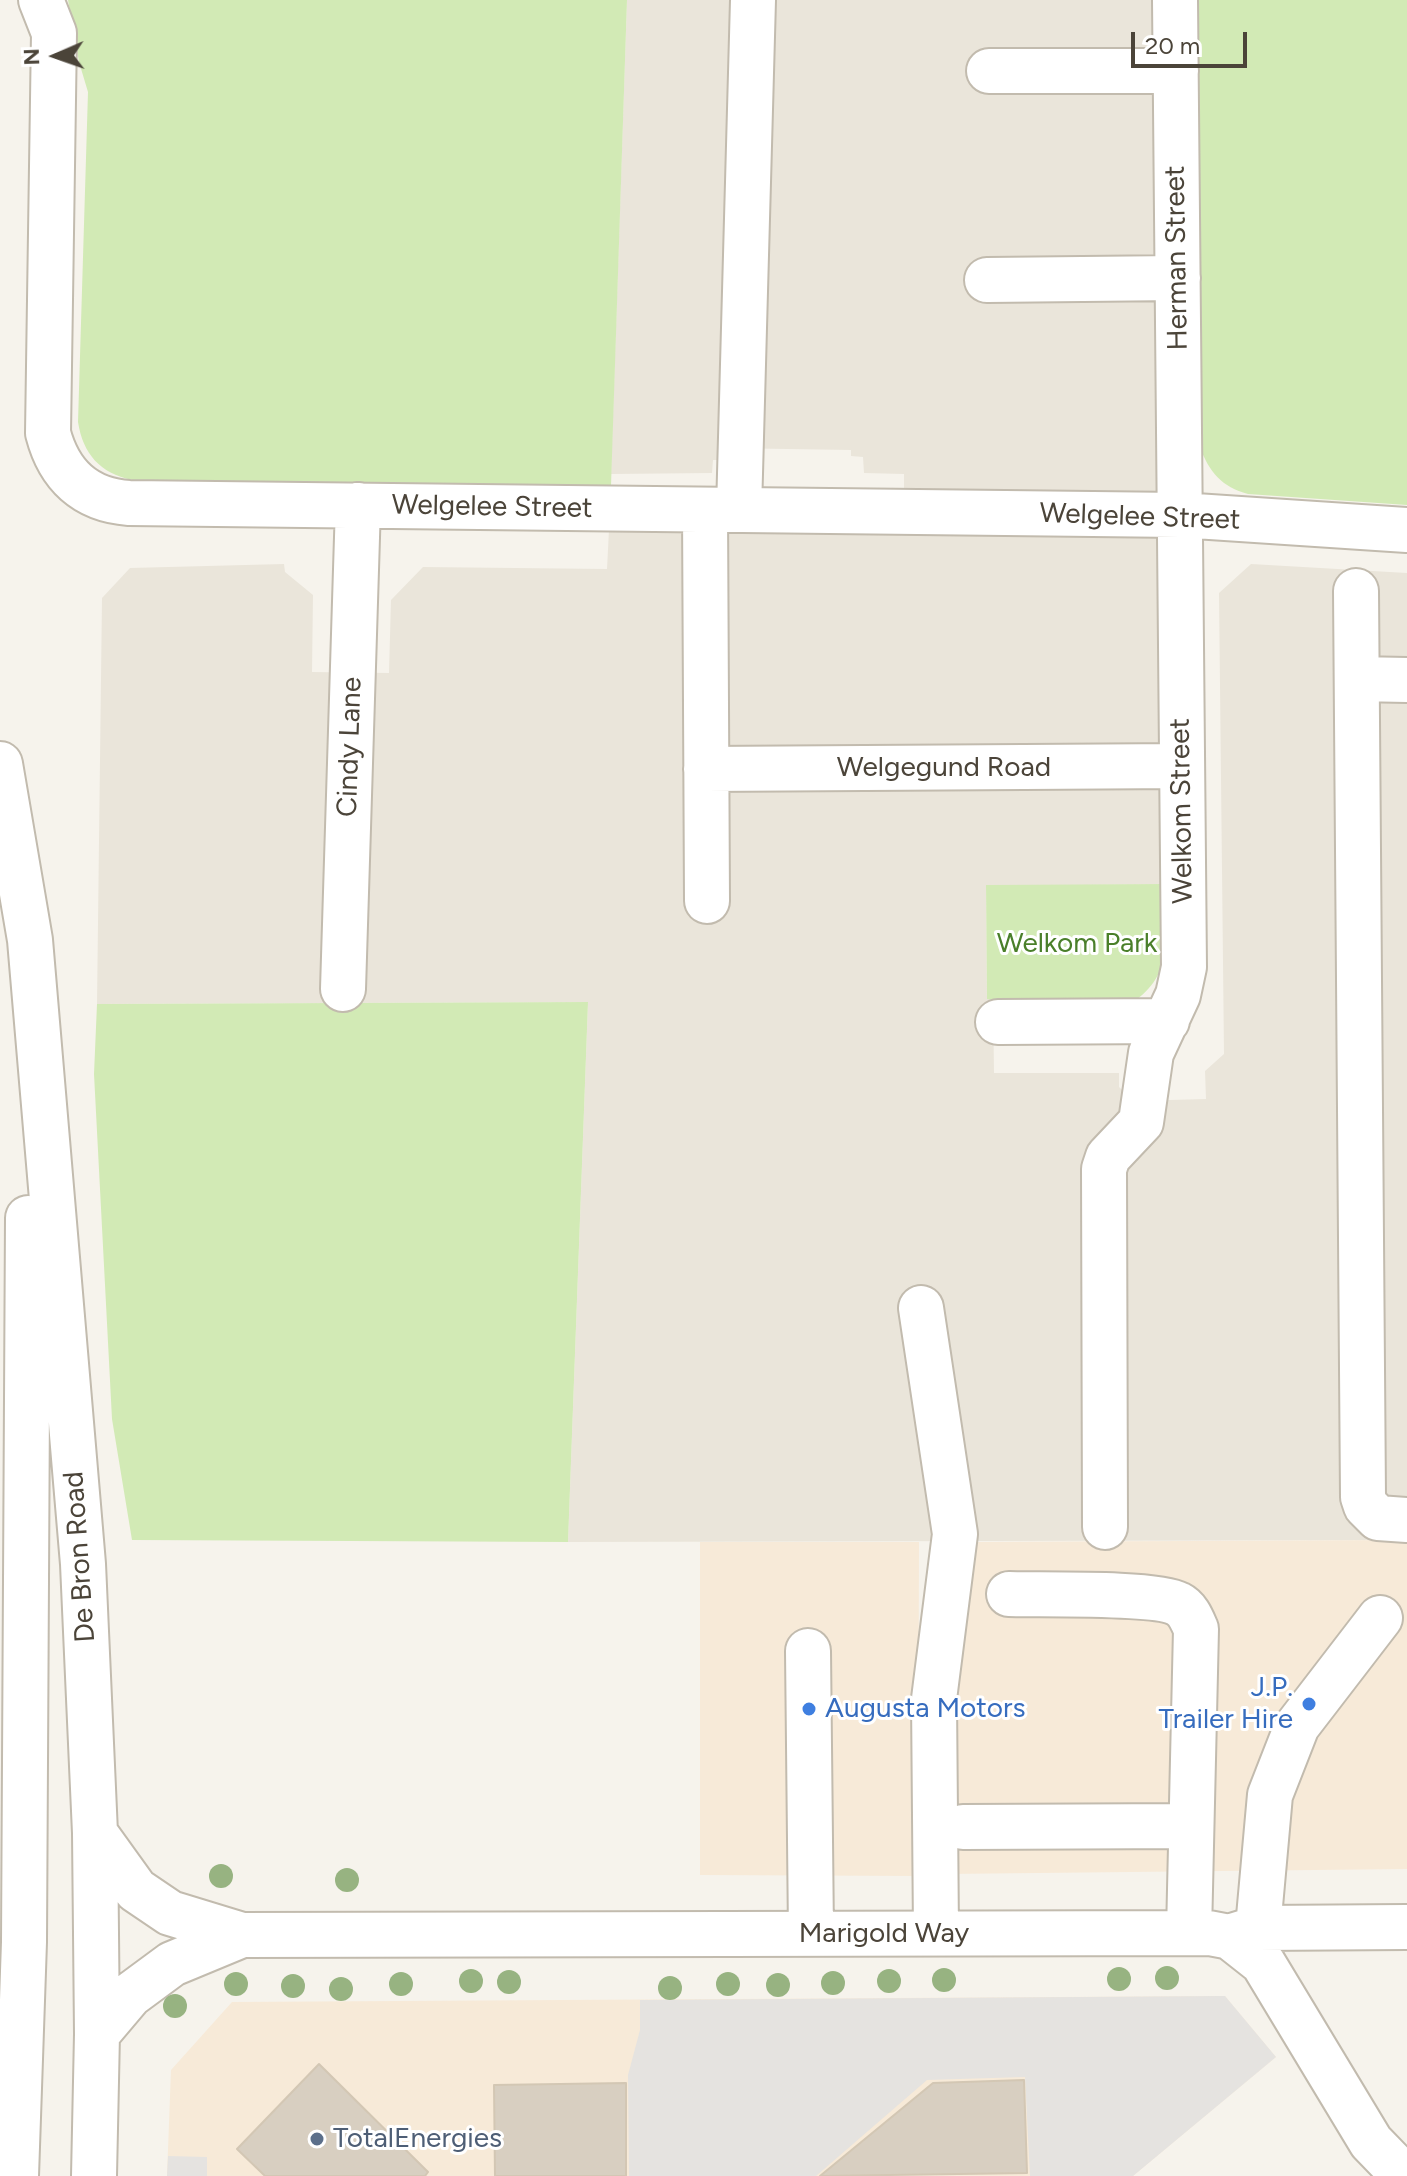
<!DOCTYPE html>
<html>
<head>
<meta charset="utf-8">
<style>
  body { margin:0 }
  #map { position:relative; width:1407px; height:2176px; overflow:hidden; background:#f6f3ec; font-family:Figtree,sans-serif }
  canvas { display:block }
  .north { position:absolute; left:16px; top:16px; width:80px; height:80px; -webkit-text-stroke:6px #fff; paint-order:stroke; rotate:268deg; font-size:22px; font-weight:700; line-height:32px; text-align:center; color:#4b4439 }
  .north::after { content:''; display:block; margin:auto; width:28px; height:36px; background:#4b4439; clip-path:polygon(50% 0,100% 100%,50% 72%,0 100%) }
  .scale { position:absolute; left:1131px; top:32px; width:116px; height:36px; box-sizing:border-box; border:4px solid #4b4439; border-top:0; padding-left:10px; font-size:24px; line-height:28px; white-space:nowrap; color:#4b4439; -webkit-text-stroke:6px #fff; paint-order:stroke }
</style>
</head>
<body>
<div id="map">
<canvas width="1407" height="2176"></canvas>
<div class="north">N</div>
<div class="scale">20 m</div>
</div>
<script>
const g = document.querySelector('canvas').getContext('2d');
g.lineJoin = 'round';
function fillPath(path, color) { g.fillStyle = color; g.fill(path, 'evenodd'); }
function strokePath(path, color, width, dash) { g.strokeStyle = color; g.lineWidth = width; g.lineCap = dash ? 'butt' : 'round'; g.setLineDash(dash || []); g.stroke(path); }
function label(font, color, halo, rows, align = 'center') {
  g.font = font + ' Figtree,sans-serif'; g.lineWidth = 6; g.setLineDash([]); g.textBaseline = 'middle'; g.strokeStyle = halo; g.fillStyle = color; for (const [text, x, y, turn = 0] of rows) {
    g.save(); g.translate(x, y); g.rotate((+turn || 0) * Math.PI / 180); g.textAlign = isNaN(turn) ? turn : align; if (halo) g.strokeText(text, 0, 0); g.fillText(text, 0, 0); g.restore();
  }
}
fillPath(new Path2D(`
  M627,0H1178L1186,884L986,886L987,999H993L994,1073H1119V1087L1134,1101L1206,1099L1205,1071L1224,1054L1219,593L1251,564L1407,573V1540L568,1542L588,1002L97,1004L102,598L130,568L284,564L285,572L313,595L312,672L389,673L391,600L423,567L607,569L610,510L904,514V474L864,473L863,457L851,456V450L723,448V460H713L712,473L611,474Z`), '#eae5da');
fillPath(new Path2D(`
  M1407,1540V1869L946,1874L944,1704L970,1542Z
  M700,1542H919L918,1876L700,1875Z
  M1225,1996L1276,2057L1133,2176H167L171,2070L232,2002Z`), '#f7ead8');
fillPath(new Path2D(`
  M68,0H627L611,486L132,480C100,473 83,454 78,422L88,92L79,62Z
  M1190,0H1407V505L1248,494C1222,487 1209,472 1200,447Z
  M1166,884C1166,929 1176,971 1136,1000L994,1005L993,1000L987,999L986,885Z
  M588,1002L568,1542L132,1540L112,1419L94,1074L97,1004Z`), '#d2eab5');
fillPath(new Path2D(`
  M1225,1996L1276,2057L1133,2176H1030L1025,2077L927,2080L816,2176H629L628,2075L640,2030V2000Z
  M168,2156L207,2157V2176H167Z`), '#e5e3e0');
const building = new Path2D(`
  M319,2064L428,2172L425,2176H265L237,2149Z
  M1024,2080L1027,2173L820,2176L933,2083Z
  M626,2083V2176H495L494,2085Z`);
fillPath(building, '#d8cfc1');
strokePath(building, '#d3c7b4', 2);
const minor = new Path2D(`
  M41,0L54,33L48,433C59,475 85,500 129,503L1180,515L1407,530
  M989,71H1176
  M987,280L1178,278
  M705,510L707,901
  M739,510L753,0
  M1356,591L1363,1497L1366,1506L1378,1518L1407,1520
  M1357,679L1407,680
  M0,764L30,940L83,1564L95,1833L97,2034L94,2176
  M706,769L1182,766
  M343,989L358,505
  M998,1022L1167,1021
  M921,1308L955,1534L934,1699L936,1933
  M1105,1527L1104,1169L1108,1157L1141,1122L1151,1053L1178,995L1184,967L1175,0
  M1009,1594C1041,1595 1156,1592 1178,1604C1188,1609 1192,1620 1196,1629L1189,1933
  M808,1651L811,1934
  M963,1827L1191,1826
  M95,1833L136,1890L170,1913L242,1935L1209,1933L1230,1937L1263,1963L1371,2142L1401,2173
  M1258,1928L1270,1795L1297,1726L1380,1618
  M1232,1936L1258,1928L1407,1927
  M97,2034L130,1995L172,1964L242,1935
  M16,2176L24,1942L28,1218`);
strokePath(minor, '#c2bbae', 48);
strokePath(minor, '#fff', 44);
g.fillStyle = '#97b381';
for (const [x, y] of [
  [221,1876],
  [347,1880],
  [1167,1978],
  [1119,1979],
  [944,1980],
  [471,1981],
  [889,1981],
  [509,1982],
  [833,1983],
  [236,1984],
  [401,1984],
  [728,1984],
  [778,1985],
  [293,1986],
  [670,1988],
  [341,1989],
  [175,2006]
]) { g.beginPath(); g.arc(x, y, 12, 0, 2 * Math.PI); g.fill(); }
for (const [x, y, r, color] of [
  [1309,1704,8,"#3f7fe0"],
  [809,1709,8,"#3f7fe0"],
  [317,2139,8,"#5c6f8a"]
]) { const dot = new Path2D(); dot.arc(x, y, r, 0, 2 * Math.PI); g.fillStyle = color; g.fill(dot); strokePath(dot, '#fff', 3); }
label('28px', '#4b4439', '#fff', [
  ["Herman Street",1177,258,-91],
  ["Welgelee Street",492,507,1],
  ["Welgelee Street",1140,517,2],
  ["Cindy Lane",350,747,-88],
  ["Welgegund Road",944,768],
  ["Welkom Street",1182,811,-91],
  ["De Bron Road",80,1557,-94],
  ["Marigold Way",884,1934]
]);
label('28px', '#4a7f2a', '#fff', [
  ["Welkom Park",1077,944]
]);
label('28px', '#366cbe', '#fff', [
  ["J.P.",1293,1688],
  ["Trailer Hire",1293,1720],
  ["Augusta Motors",825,1709,"left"]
], 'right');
label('28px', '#4e5e75', '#fff', [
  ["TotalEnergies",333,2139]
], 'left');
</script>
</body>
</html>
